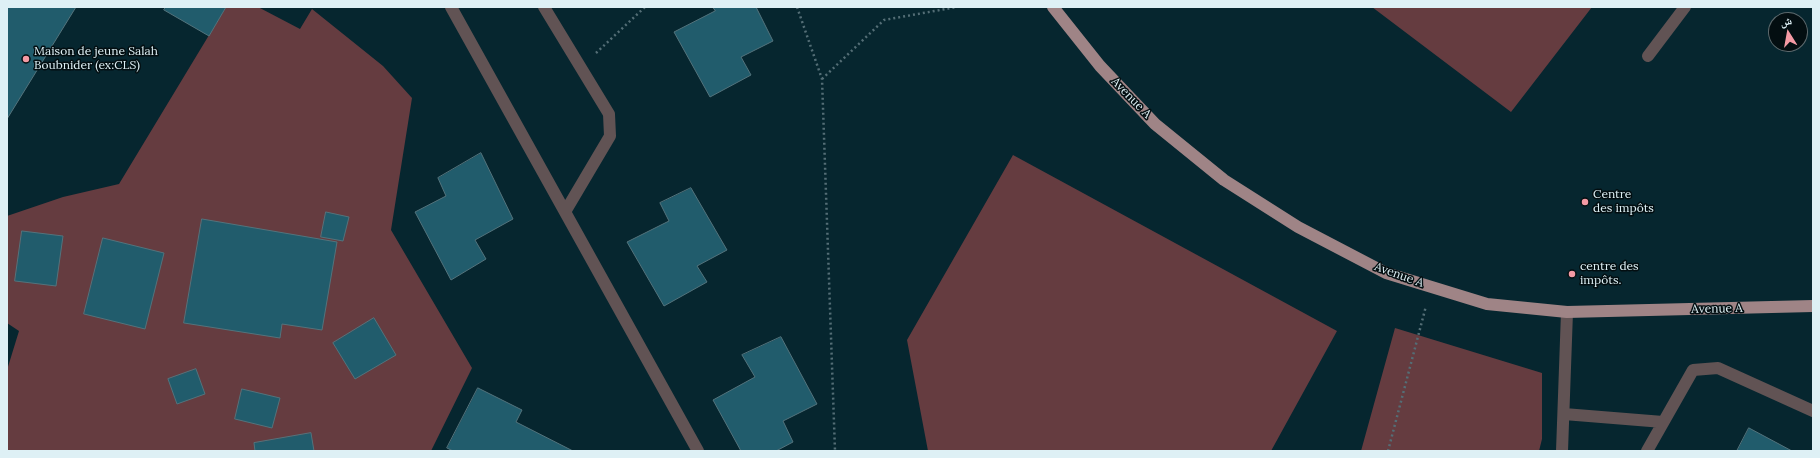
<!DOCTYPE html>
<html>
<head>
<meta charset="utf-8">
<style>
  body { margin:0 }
  #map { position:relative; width:1820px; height:458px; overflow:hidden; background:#06262f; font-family:Lora,"Noto Naskh Arabic",serif }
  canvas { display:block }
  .frame { position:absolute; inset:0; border:8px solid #def0f5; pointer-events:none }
  .north { position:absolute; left:1768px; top:12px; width:40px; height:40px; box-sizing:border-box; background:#030e11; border:1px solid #5b686c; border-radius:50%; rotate:349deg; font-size:11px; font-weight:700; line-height:16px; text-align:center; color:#def0f5 }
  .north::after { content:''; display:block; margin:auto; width:14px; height:18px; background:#f49aa4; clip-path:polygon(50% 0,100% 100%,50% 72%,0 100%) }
</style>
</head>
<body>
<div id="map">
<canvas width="1820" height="458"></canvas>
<div class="frame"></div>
<div class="north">ش</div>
</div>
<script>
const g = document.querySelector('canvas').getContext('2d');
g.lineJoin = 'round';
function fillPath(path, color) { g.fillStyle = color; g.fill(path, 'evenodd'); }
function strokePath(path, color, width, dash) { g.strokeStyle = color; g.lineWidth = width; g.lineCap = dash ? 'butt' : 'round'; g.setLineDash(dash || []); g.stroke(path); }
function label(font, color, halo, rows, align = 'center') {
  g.font = font + ' Lora,serif'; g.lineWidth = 3; g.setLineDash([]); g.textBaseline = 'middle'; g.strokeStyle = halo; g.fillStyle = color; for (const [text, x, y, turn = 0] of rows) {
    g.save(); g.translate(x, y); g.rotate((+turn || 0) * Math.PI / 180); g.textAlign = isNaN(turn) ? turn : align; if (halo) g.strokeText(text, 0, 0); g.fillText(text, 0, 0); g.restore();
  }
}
fillPath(new Path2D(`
  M226,7H258L300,29L312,9L383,66L412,98L391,230L472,368L431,451H7V370L19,331L7,323V216L63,197L119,184Z
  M1372,7H1592L1511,112Z
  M1013,155L1337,331L1271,451H928L907,340Z
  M1395,328L1542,373V439L1539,451H1361Z`), '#653c40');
const building = new Path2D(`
  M7,7H76L7,119Z
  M166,7H226L209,36L164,10Z
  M713,7H756L773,41L741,57L751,75L710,97L674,32L715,11Z
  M481,153L513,219L475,240L486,259L451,280L415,212L446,196L438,178Z
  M691,188L727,250L697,266L707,282L664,306L627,242L669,221L660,203Z
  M326,212L349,217L343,241L321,237Z
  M202,219L337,242L322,330L282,324L280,338L184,323Z
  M22,231L63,236L56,286L15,281Z
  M103,238L164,253L145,329L84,314Z
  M374,318L396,355L355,379L333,343Z
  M781,337L817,404L783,421L793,442L776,451H741L713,400L755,377L742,355Z
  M196,369L205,394L177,404L168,379Z
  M478,388L522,410L516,422L573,451H453L447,448Z
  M242,389L280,398L272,428L235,419Z
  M1749,428L1792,451H1737Z
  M311,433L314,451H255L254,443Z`);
fillPath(building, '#215c6c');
strokePath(building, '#53737c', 1);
strokePath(new Path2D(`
  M797,7L822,79L835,451
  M596,53L645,7
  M822,79L884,20L957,7
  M1388,451L1426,306`), '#546e76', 2.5, [2, 3]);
strokePath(new Path2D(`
  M451,7L698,451
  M544,7L609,114L610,136L565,212
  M1648,56L1685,7
  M1564,414L1663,422
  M1562,451L1567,312
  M1647,451L1693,370L1718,368L1813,411`), '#615354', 12);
strokePath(new Path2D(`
  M1053,7L1100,66L1155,124L1224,180L1298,227L1386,273L1487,304L1567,312L1813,306`), '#9f8486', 12);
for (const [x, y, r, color] of [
  [26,59,4,"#f49aa4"],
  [1585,202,4,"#f49aa4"],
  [1572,274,4,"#f49aa4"]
]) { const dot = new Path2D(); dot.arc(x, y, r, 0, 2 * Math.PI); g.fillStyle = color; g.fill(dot); strokePath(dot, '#030e11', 1.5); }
label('12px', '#def0f5', '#030e11', [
  ["Maison de jeune Salah",34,52],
  ["Boubnider (ex:CLS)",34,66],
  ["Centre",1593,195],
  ["des impôts",1593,209],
  ["centre des",1580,267],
  ["impôts.",1580,281]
], 'left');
label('12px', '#def0f5', '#030e11', [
  ["Avenue A",1131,98,46],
  ["Avenue A",1399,275,20],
  ["Avenue A",1717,309,-1]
]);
</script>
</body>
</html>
